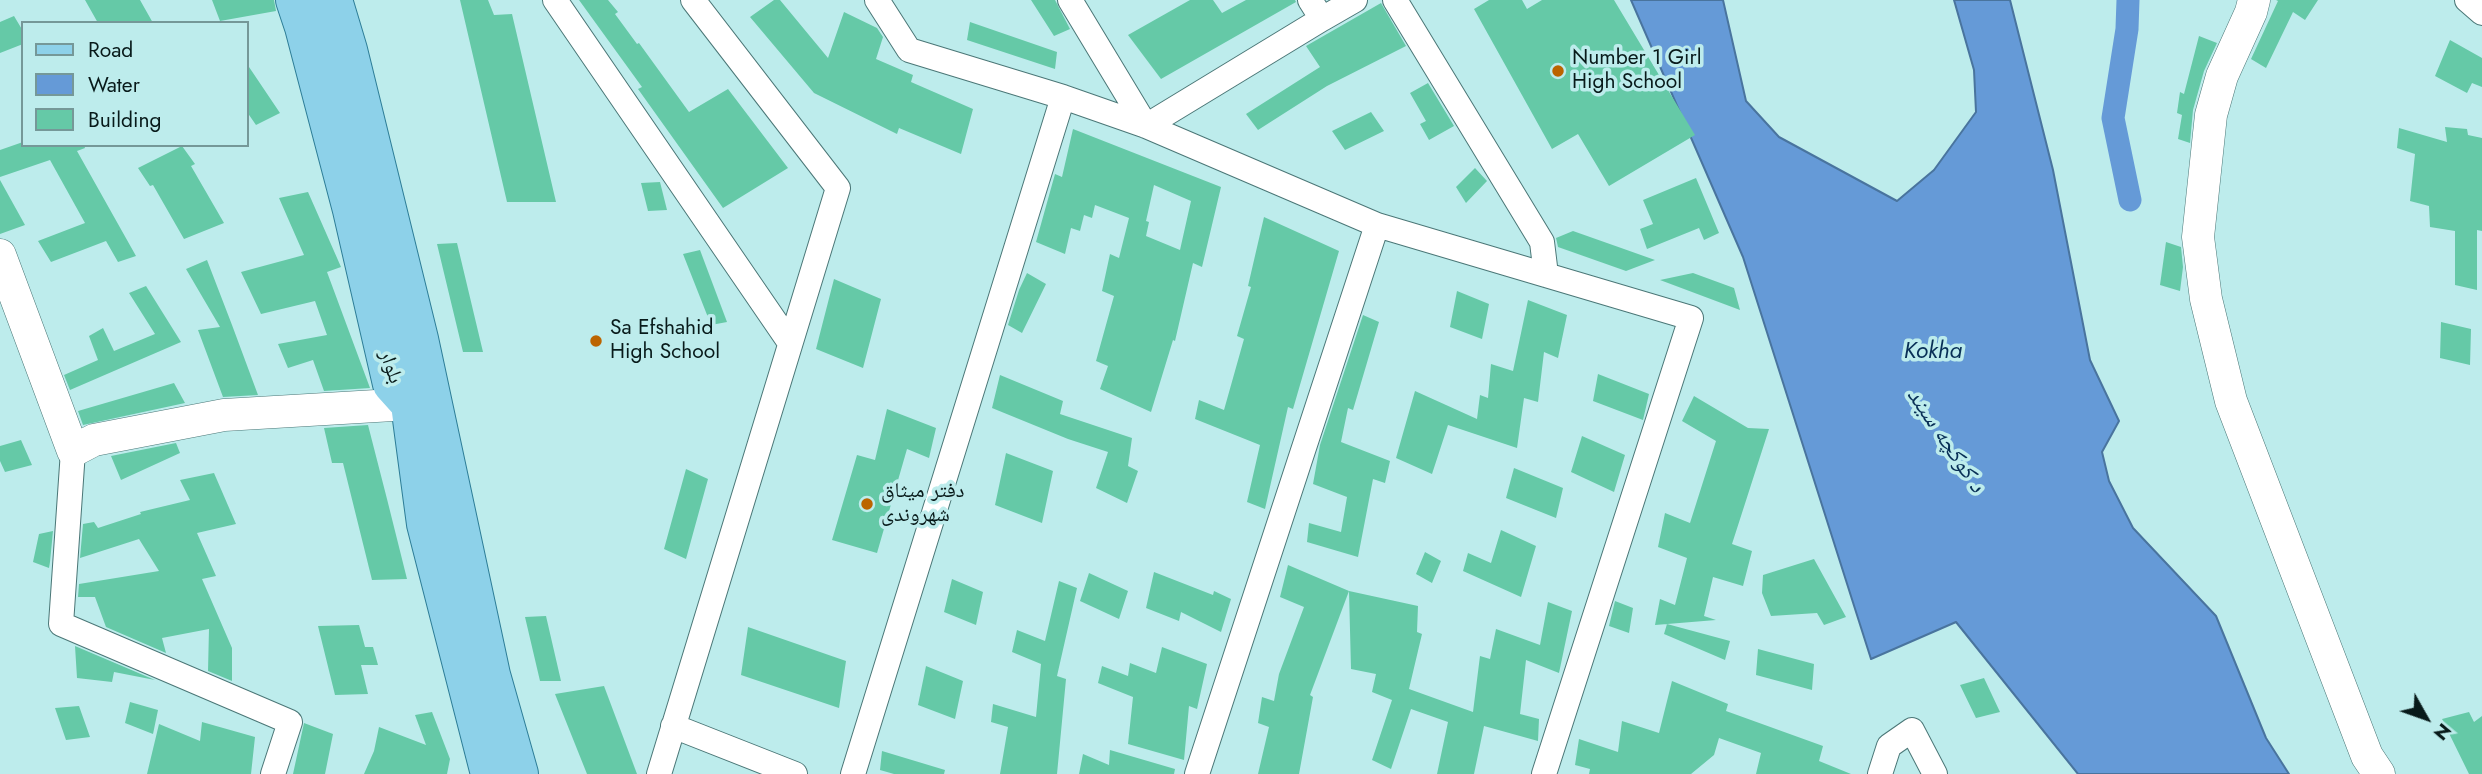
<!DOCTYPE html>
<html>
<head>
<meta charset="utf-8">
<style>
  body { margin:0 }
  #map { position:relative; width:2482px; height:774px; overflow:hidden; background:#bdecec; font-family:Jost,sans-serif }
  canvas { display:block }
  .legend { position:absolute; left:21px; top:21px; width:228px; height:126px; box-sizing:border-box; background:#bdecec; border:2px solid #759898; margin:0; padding:9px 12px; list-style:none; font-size:21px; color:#081a1a }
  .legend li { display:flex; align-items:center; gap:14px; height:35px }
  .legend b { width:35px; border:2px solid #759898 }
  .north { position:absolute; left:2391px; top:683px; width:70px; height:70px; -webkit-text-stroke:5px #bdecec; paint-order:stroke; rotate:130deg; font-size:19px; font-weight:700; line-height:28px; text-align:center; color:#081a1a }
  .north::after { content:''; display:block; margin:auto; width:24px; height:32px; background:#081a1a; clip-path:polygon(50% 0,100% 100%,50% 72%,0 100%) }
</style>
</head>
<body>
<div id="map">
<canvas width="2482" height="774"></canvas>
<ul class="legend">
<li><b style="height:9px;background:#8dd1e9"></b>Road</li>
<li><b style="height:19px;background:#659ad7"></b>Water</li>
<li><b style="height:19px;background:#65c9a7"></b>Building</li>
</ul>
<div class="north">N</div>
</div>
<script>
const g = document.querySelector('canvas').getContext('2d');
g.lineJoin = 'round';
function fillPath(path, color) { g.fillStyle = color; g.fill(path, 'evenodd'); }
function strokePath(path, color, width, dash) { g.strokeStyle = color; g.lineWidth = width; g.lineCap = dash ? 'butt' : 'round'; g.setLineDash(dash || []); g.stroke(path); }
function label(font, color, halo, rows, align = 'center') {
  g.font = font + ' Jost,"Noto Naskh Arabic",sans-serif'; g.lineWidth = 7; g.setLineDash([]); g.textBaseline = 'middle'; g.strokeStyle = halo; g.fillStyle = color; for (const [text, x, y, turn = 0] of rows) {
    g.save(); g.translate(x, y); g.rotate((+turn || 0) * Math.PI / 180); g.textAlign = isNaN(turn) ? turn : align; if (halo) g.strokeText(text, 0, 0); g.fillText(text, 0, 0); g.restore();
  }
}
const water = new Path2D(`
  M1631,0H1723L1746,101L1779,137L1897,201L1934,170L1976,112L1974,70L1954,0H2010L2053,170L2090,360L2119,421L2102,452L2109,481L2133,528L2216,616L2266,738L2289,774H2078L1956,622L1871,659L1743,257Z`);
fillPath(water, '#659ad7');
strokePath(water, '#49749e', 2);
strokePath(new Path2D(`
  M2128,0L2127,29L2113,118L2130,200`), '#659ad7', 23);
fillPath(new Path2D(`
  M85,0H140L153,23H98Z
  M212,0H274L276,11L220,21Z
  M460,0H488L494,15L512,14L556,202H507Z
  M579,0H608L618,12L615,14L637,44L639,43L689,112L728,89L788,168L723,208L638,89L642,87Z
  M774,0H780L828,58L844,12L877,28L883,37L876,59L913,75L911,82L973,109L961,154L899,128L897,134L814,93L750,17Z
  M1031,0H1055L1070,29L1054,36Z
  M1190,0H1213L1222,13L1246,0H1295L1296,2L1161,79L1128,35Z
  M1489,0H1522L1527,9L1542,0H1614L1695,135L1609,186L1578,134L1552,149L1474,9Z
  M2276,0H2318L2305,20L2293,12L2266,68L2251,59L2278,1Z
  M1381,3L1406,46L1327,86L1258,130L1246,114L1320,67L1306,46Z
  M14,16L23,31V44L0,53V22Z
  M970,22L1057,52L1055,69L967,40Z
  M2199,36L2217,43L2204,71L2193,110L2190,143L2178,139L2182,115L2177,113L2180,92L2184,94Z
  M2450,40L2482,58V87L2472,83L2467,93L2435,76Z
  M247,64L280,113L256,125L247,112Z
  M1428,83L1454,126L1429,140L1420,124L1426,121L1410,93Z
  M1371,112L1384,131L1345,150L1332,131Z
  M2445,127L2467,129L2468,135L2482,138V231L2477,230V290L2455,285V231L2430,227L2429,206L2410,201L2415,154L2397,148L2399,128L2447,142Z
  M1073,129L1221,187L1202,267L1193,263L1175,341L1173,340L1151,412L1100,389L1108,366L1096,361L1114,296L1102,291L1110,254L1119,258L1129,218L1095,205L1092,218L1084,215L1080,231L1071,228L1065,254L1036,242L1055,174L1062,177ZM1154,185L1191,201L1180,250L1146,236L1149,222L1146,221Z
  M23,142V145H84L85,148L77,151L136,256L118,262L106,241L51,262L38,241L85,223L50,160L0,177V150Z
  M182,146L195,164L191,166L224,223L184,239L153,185L150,186L138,168Z
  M1475,168L1487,181L1466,203L1456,187Z
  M1696,178L1719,233L1704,240L1699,228L1647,249L1640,229L1653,224L1643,200Z
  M0,180L25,225L0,234Z
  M660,182L667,210L648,211L641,183Z
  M308,192L341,267L327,272L370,388L324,391L313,360L288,368L278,344L327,335L315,301L261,314L241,272L304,255L279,198Z
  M1264,217L1339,251L1293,409L1288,407L1265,509L1247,502L1260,445L1195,419L1199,400L1224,410L1244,339L1237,336L1251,287L1248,286Z
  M1573,231L1624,249L1655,260L1626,271L1558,247L1556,238Z
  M2166,242L2181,247L2183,267L2180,291L2160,285Z
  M457,243L483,352H463L437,244Z
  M700,250L727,322L711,325L683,254Z
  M207,260L232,325L258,395L223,397L198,330L220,327L186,269Z
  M1027,273L1046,284L1022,333L1008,325L1019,290Z
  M1693,273L1734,288L1740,310L1660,280Z
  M834,279L881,299L863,368L816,349Z
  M146,286L181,342L70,390L64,375L98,360L89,336L103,328L114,351L155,334L129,293Z
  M1457,291L1489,304L1482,339L1450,327Z
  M1528,300L1567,315L1558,358L1544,352L1538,402L1524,398L1517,448L1448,425L1432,474L1396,458L1415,391L1477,419L1480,395L1488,398L1491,364L1513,371Z
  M1363,315L1379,322L1353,410L1348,408L1341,442L1390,461L1385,483L1373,479L1358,557L1307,542L1309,523L1341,532L1347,497L1313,484L1320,445Z
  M2441,322L2471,329L2470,365L2440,358Z
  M1598,374L1649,394L1643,420L1593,401Z
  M1000,375L1063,401L1060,414L1132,438L1128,466L1138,471L1127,503L1096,488L1108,452L1068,439L992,408Z
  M174,383L185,403L83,425L78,411Z
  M1694,396L1748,428L1769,429L1732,544L1752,551L1743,586L1713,577L1704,616L1716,620L1655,625L1660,599L1675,605L1687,558L1658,547L1665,513L1690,523L1716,441L1682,421Z
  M887,409L936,428L929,458L907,449L877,553L832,540L857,455L875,460Z
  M368,425L387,499L407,579L372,580L343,463H332L324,428Z
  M1582,436L1625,455L1614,492L1571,472Z
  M21,440L32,465L5,472L0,461V446Z
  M176,443L180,453L121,480L111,456Z
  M1006,453L1053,471L1042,523L995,505Z
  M1514,468L1563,488L1556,518L1506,498Z
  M686,469L708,479L686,559L664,549Z
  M214,473L236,524L197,533L216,576L202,579L232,648V681L208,671L209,629L162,638L166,653L106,627L95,597H78L79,584L159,571L139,539L80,558L83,524L94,522L98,528L141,514L140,512L190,500L180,480Z
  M1501,530L1536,546L1521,597L1463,571L1468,553L1491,563Z
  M53,531L50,562L49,568L33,562L39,534Z
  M1425,552L1441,561L1432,583L1416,574Z
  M1814,559L1846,617L1824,625L1817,613L1771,616L1762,593L1763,575Z
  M1288,565L1349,591L1310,695L1313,697L1299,774H1258L1269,727L1258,723L1262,697L1274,701L1279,674L1304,607L1280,597Z
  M1154,572L1213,595L1214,591L1231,599L1221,632L1181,612L1179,621L1146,608Z
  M1089,573L1128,591L1119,619L1080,601Z
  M952,579L983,592L976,625L944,612Z
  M1059,581L1077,588L1057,676L1066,679L1057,774H1000L1008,727L991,722L993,704L1036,717L1041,664L1012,652L1017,630L1045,641Z
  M1349,591L1418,606L1417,632L1422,634L1409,689L1473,712L1480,656L1490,659L1496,629L1540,645L1548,602L1572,611L1559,673L1526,660L1520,714L1539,719L1538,741L1484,726L1474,774H1437L1448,722L1411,709L1391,769L1372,760L1392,700L1372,692L1376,674L1351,669Z
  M1615,601L1633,608L1629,633L1609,626Z
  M546,616L561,681H540L525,617Z
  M1667,624L1730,641L1725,660L1664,634Z
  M359,625L365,647H373L378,665H361L368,694L335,695L318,626Z
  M748,627L846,661L839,708L741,675Z
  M75,646L155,680L114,672L112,682L77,678Z
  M1162,647L1207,664L1197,709L1189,706L1184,760L1128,744L1133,697L1098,683L1102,666L1128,676L1130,663L1156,673Z
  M1758,649L1814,664L1812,690L1756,675Z
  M926,666L963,681L955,719L918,705Z
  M1984,678L2000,712L1976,718L1960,685Z
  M1672,681L1728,704L1726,711L1823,746L1819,761L1851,774H1756L1761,753L1719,738L1714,755L1691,774H1589L1590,769L1575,765L1579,739L1618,752L1622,721L1659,733Z
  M604,686L637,774H587L555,694Z
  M130,702L158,710L153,734L125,723Z
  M79,706L90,737L66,740L55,708Z
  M432,712L450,759L447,774H364L374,751L379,727L426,745L415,715Z
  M2469,712L2474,722L2482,716V774H2469L2442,719Z
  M202,722L255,737L251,774H147L159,724L200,741Z
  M304,723L333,734L325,774H293Z
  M1110,750L1175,769L1174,774H1079L1083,754L1109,765Z
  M882,751L945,770L944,774H894L880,770Z`), '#65c9a7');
const minor = new Path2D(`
  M555,0L790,343
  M877,0L909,50L1063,97L1146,126L1377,225L1691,318L1544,774
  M1070,0L1146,126L1322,19L1310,0
  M1395,0L1542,242L1546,275
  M2467,0L2482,13
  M1322,19L1355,0
  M73,451L61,624L290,722L273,774
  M673,726L795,774
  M659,774L838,188L693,0
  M853,774L1063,97
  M1197,774L1377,225
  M1880,774L1889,746L1912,730L1935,774`);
const tertiary = new Path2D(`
  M2254,0L2251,12L2222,76L2211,115L2198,237L2206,299L2231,401L2367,756L2379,774
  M0,255L73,451L94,440L224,415L410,404`);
const primary = new Path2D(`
  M295,0L304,27L352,210L392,384L410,404L426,524L490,774
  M333,0L348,50L419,339L491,675L519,774`);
strokePath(minor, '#4b7777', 26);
strokePath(tertiary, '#4b7777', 33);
strokePath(primary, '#2d7d97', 40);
strokePath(minor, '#fff', 24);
strokePath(tertiary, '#fff', 32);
strokePath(primary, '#8dd1e9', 38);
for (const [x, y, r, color] of [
  [1558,71,7,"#bc6400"],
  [596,341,7,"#bc6400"],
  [867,504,7,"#bc6400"]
]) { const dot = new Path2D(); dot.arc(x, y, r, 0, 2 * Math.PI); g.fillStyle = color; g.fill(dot); strokePath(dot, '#bdecec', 2.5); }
label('21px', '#081a1a', '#bdecec', [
  ["Number 1 Girl",1572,59],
  ["High School",1572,83],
  ["Sa Efshahid",610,329],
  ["High School",610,353],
  ["دفتر میثاق",881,492],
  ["شهروندی",881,516]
], 'left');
label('21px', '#081a1a', '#bdecec', [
  ["بلوار",390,367,71]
]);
label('italic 23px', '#082f56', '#bdecec', [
  ["Kokha",1933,352],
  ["د کوکچه سیند",1945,441,56]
]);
</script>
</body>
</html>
